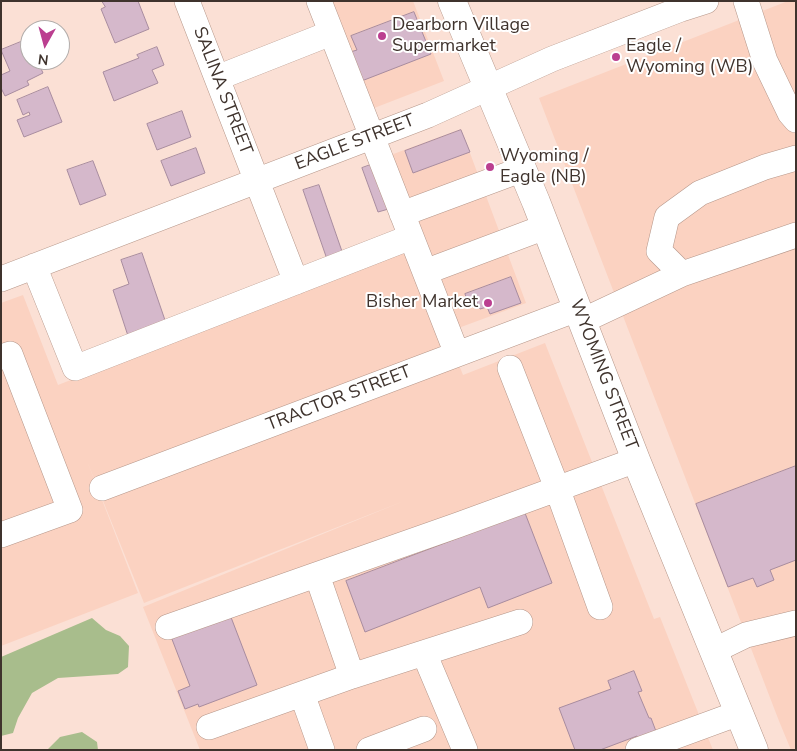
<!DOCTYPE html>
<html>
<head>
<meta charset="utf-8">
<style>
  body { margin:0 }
  #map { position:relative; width:797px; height:751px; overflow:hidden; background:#fbe0d5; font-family:"Nunito Sans",sans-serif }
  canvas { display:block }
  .frame { position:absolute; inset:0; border:2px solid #3f332d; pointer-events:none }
  .north { position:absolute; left:20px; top:20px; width:50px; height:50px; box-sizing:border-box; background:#fff; border:1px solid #b2adab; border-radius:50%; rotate:187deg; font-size:14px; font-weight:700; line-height:20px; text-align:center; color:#3f332d }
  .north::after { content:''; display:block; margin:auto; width:18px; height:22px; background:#bb3f90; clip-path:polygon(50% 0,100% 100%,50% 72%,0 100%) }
</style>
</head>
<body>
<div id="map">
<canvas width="797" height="751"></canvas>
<div class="frame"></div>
<div class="north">N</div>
</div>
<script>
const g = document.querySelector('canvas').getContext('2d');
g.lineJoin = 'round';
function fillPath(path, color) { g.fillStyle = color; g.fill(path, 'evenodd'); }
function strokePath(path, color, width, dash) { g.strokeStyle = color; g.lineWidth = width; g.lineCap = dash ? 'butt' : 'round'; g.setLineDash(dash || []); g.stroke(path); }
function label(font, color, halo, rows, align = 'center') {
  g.font = font + ' "Nunito Sans",sans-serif'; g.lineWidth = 4; g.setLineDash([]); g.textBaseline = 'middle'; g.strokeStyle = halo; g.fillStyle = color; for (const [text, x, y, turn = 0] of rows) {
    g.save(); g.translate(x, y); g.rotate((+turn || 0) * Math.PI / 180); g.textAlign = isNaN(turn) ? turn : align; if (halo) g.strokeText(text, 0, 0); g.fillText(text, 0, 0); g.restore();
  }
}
fillPath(new Path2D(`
  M327,1H413L444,81L369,110Z
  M788,1H796V750H791L779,721L539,98Z
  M461,129L526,303L453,330L388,156Z
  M412,246L463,375L545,343L654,619L660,617L713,750H200L143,607L404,501L144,603L87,461L138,593L1,646V303L23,295L58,385Z`), '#fbd2c1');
fillPath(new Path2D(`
  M92,618L106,630L120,636L129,646L128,667L118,674L58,678L32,693L18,718L13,733L1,736V657Z
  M82,732L97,742L98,750H47L60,737Z`), '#a8bd8c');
const building = new Path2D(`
  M102,1H138L149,29L115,43L101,9L105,7Z
  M414,12L431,54L359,82L347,53L357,50L351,36Z
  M28,39L30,44V60H37L43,73L27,81L29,85L5,96L1,88V75L10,71L1,50Z
  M157,47L164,65L152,70L158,83L114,101L103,72L139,58L137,55Z
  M48,87L62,122L24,137L17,120L30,115L29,112L23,115L17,100Z
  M182,111L191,137L157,150L147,124Z
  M461,130L470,152L413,173L405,151Z
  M196,148L205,173L171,186L161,161Z
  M93,161L106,195L80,205L67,170Z
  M376,163L392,208L378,212L362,168Z
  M319,185L345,260L329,265L303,190Z
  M142,253L167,326L129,339L113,290L129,284L121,260Z
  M511,277L521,303L490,314L487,307L480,309L477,302L469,305L465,294Z
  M796,466V560L770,570L774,580L757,587L753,578L728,587L696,504Z
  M525,513L552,583L488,608L480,587L365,632L346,581Z
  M229,612L257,685L199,707L198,704L185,709L178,691L190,686L170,634Z
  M634,671L642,691L638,692L649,718H651L657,734L639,741L637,736L600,750H575L559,708L611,689L608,681Z`);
fillPath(building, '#d5b8cb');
strokePath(building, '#a88c9f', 1);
const minor = new Path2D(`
  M187,1L296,282
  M319,1L457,354
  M746,1L765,61L790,113L796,120
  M217,78L331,33
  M796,158L765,167L700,193L667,217L659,251L682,274L796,235
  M402,214L523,169
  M34,266L75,368L411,237
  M425,272L545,227
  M1,279L428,115L552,59L681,9L706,1
  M582,321L682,274
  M1,357L10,354L70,510L1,535
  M510,368L557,488L600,607
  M102,488L577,309
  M317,575L352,676L520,622
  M168,627L458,525L636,460
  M713,651L746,635L796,623
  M424,653L465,750
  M302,694L322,750
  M209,727L352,676
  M369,750L424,729
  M638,750L739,713`);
const major = new Path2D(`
  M452,1L536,202L636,460L754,750`);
strokePath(minor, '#b6978a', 26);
strokePath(major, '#b6978a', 29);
strokePath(minor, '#fff', 25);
strokePath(major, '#fff', 28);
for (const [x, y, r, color] of [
  [382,36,5,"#bb3f90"],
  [616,57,5,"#bb3f90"],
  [490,167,5,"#bb3f90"],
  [488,303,5,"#bb3f90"]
]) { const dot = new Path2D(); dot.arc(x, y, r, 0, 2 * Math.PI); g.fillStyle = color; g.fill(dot); strokePath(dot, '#fff', 2); }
label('18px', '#3f332d', '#fff', [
  ["Dearborn Village",392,26],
  ["Supermarket",392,47],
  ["Eagle /",626,47],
  ["Wyoming (WB)",626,68],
  ["Wyoming /",500,157],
  ["Eagle (NB)",500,178],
  ["Bisher Market",478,303,"right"]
], 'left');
label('18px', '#3f332d', '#fff', [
  ["SALINA STREET",222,91,69],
  ["EAGLE STREET",355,143,-21],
  ["WYOMING STREET",603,375,69],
  ["TRACTOR STREET",339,399,-21]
]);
</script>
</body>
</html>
